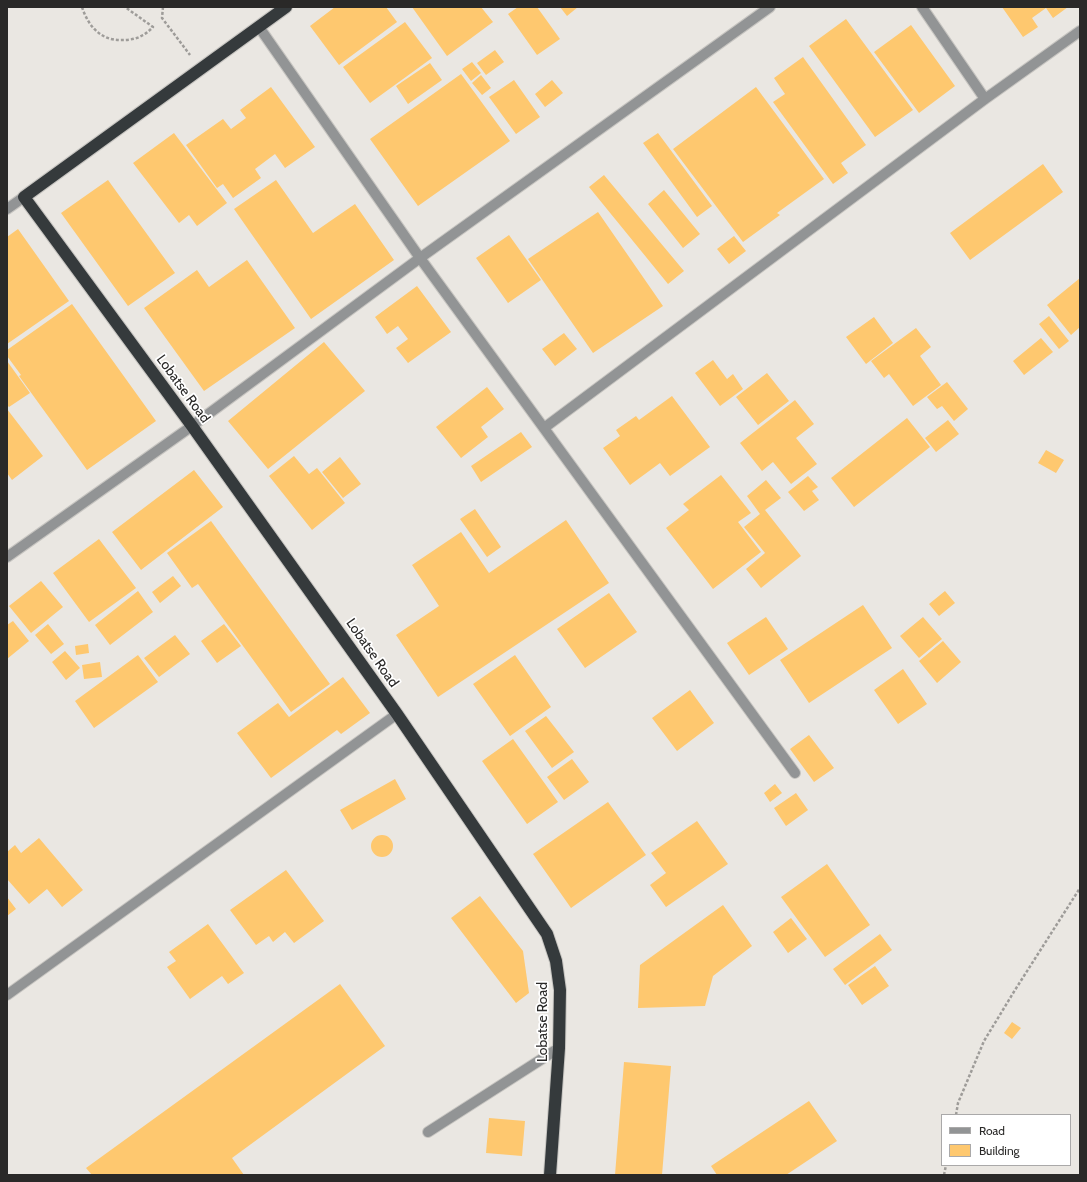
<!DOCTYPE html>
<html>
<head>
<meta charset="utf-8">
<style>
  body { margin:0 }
  #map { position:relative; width:1087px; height:1182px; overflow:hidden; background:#eae7e2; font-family:Cabin,sans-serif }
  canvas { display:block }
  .frame { position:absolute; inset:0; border:8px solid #2a2928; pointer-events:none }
  .legend { position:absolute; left:941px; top:1114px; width:130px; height:52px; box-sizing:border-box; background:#fff; border:1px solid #aaa9a9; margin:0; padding:5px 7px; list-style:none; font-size:12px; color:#2a2928 }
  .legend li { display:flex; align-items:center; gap:8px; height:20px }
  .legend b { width:20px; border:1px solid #aaa9a9 }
</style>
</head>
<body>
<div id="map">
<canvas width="1087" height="1182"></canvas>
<div class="frame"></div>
<ul class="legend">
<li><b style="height:5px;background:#929495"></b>Road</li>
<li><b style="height:11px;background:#fec86f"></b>Building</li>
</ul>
</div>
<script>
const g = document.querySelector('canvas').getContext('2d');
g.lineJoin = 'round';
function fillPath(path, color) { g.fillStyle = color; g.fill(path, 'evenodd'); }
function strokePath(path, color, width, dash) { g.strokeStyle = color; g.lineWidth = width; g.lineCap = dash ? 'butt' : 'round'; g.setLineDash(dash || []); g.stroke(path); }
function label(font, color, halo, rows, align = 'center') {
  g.font = font + ' Cabin,sans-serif'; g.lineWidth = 3.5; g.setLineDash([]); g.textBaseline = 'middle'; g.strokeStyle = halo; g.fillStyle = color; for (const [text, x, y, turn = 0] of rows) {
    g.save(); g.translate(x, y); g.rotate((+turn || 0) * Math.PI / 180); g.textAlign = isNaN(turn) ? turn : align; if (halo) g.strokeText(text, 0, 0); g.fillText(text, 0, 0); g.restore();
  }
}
fillPath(new Path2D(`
  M335,7H386L397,22L339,65L310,26Z
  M412,7H481L493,22L447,56Z
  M518,7H537L560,39L537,55L508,14Z
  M560,7H578L567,16Z
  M1002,7H1068L1053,18L1046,8L1032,18L1038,27L1023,37Z
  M846,19L913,110L875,137L809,46Z
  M405,22L432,58L370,103L343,67Z
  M911,25L955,86L919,113L874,52Z
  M495,50L504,62L486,75L477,63Z
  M803,57L866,145L841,163L848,173L833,184L773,102L785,94L774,78Z
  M472,62L481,73L471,81L462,69Z
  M430,63L442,80L408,104L396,86Z
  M461,74L510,141L418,206L370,139Z
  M481,75L491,88L482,95L472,83Z
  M514,80L540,117L516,134L489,97Z
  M552,80L563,93L545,107L535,94Z
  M271,87L315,147L285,168L275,154L255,169L261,178L233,198L223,184L217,188L186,145L223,119L231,129L246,118L240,110Z
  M756,87L824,179L777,213L780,215L743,242L673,149Z
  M174,133L227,203L197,226L189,215L179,223L133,163Z
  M658,133L712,206L697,217L643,143Z
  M1043,164L1063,192L970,260L950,233Z
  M604,175L684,271L668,284L589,187Z
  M108,180L175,273L128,306L61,213Z
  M276,180L313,233L355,204L394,260L311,319L234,209Z
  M664,190L700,234L683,248L648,204Z
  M598,212L663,306L593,353L528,259Z
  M18,229L69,301L7,344V237Z
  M509,235L541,280L508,303L476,258Z
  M734,236L746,251L729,264L717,249Z
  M247,260L295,328L204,391L144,308L197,270L209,287Z
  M1080,278V327L1071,335L1047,305Z
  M417,286L451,332L408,363L396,348L408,339L398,326L387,334L375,317Z
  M72,304L156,421L87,470L19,376L21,375L7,356V350Z
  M1049,316L1069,341L1059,349L1039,324Z
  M874,317L893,343L866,364L846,337Z
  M916,328L931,347L920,356L941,385L913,406L889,374L884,378L871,361Z
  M564,333L577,349L555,366L542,349Z
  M1041,338L1053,352L1024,375L1013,361Z
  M324,342L365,391L268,469L228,421Z
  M713,360L727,379L733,374L743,389L720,406L695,373Z
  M7,361L30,393L9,407L7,405Z
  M767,373L789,401L758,425L736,397Z
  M947,382L968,409L954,421L942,406L937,409L927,397Z
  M487,387L504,409L481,427L488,437L461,458L436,427Z
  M672,396L710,447L670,476L660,463L630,485L603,448L620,436L616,430L636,416L639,420Z
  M795,400L814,424L796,438L817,464L791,484L773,462L762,471L740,443Z
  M7,409L43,456L12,480L7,473Z
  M907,418L930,447L854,507L831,478Z
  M948,420L959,434L936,452L925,438Z
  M521,432L532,447L481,482L471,466Z
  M1046,450L1064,460L1056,473L1038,463Z
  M294,456L309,474L317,468L345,503L312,530L269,476Z
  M340,457L361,484L343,498L322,472Z
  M194,470L223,507L141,570L112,532Z
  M721,475L751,513L738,522L761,552L713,589L666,528L689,510L683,504Z
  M808,476L818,487L812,491L819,500L804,511L788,492Z
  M766,480L781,498L765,510L801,556L761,588L746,569L765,553L744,527L760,514L747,496Z
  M475,509L501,547L487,557L460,519Z
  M566,520L609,583L438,697L396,635L439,606L412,565L461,532L489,573Z
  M211,521L330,684L291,712L198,584L192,588L167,553Z
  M99,539L136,588L89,622L53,573Z
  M173,576L181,586L160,603L152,592Z
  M41,581L63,607L31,633L9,606Z
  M138,591L153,612L110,645L95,625Z
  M945,591L955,603L939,616L929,604Z
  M609,593L637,632L585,668L557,629Z
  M863,605L892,648L809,703L780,660Z
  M766,617L788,649L749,675L727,643Z
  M923,617L942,639L919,658L900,636Z
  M13,621L29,641L7,659V625Z
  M48,624L64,644L51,654L35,635Z
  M224,624L241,646L217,663L201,641Z
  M175,635L190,654L159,677L144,658Z
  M943,641L961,662L937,683L919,661Z
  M88,644L89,653L76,655L75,646Z
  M65,651L80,668L66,680L52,662Z
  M138,655L158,682L94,728L75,701Z
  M515,655L551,707L510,736L473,684Z
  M100,662L102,677L84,679L82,665Z
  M903,669L927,704L898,724L874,690Z
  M343,677L370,713L341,734L337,730L271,778L237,733L278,703L289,717Z
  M690,690L714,723L677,751L652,718Z
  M546,716L574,752L552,768L525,731Z
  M809,735L834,768L814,782L790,749Z
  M513,739L558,802L527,824L482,761Z
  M572,759L589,782L564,800L547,777Z
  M395,779L406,799L352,830L340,810Z
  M775,784L782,793L770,802L764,793Z
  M796,793L808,810L786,826L774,808Z
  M608,802L646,855L571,908L533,854Z
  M697,821L728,864L666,907L650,885L666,873L651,853Z
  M371 846a11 11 0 1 1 22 0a11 11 0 1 1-22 0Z
  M39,838L83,890L62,907L47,889L29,904L7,879V852L15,845L21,853Z
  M827,864L870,925L825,957L781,897Z
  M286,870L324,921L294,943L285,932L273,942L269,936L256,945L230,910Z
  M480,896L523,951L529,993L516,1003L451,918Z
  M7,897L16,909L7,916Z
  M723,905L752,946L713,976L705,1006L638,1008L640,965Z
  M791,918L807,939L788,953L773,932Z
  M208,924L244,973L228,984L222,976L190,999L167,967L176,961L169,952Z
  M880,934L892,950L845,985L833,969Z
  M875,966L889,986L862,1005L848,985Z
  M340,984L385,1046L232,1158L244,1175H92L86,1168Z
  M1012,1022L1021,1028L1012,1039L1004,1033Z
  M624,1062L671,1066L662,1175H615Z
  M809,1101L837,1141L786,1175H717L711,1166Z
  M489,1118L525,1121L522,1156L486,1153Z`), '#fec86f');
const minor = new Path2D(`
  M922,7L985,99
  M259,27L420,258L795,773
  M7,209L24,197
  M544,428L985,99L1080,31
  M7,557L192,426L420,258L770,7
  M7,995L397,714
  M428,1132L559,1048`);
const highway = new Path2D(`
  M286,7L24,197L192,426L397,714L547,934L556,961L560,990L559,1048L550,1175`);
strokePath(minor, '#c7c5c1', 12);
strokePath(highway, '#c7c5c1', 14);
strokePath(new Path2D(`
  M82,7C88,26 101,41 122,40C129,40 137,39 143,35C147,33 150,30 153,27L125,7
  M163,7L162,18L190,55
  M956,1115L958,1103L984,1041L1015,990L1080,888
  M944,1175L946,1165`), '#9e9c99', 2.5, [3, 2]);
strokePath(minor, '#929495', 10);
strokePath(highway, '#353a3c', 12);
label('14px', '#2a2928', '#fff', [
  ["Lobatse Road",183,389,54],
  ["Lobatse Road",372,653,55],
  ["Lobatse Road",543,1022,-90]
]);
</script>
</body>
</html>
